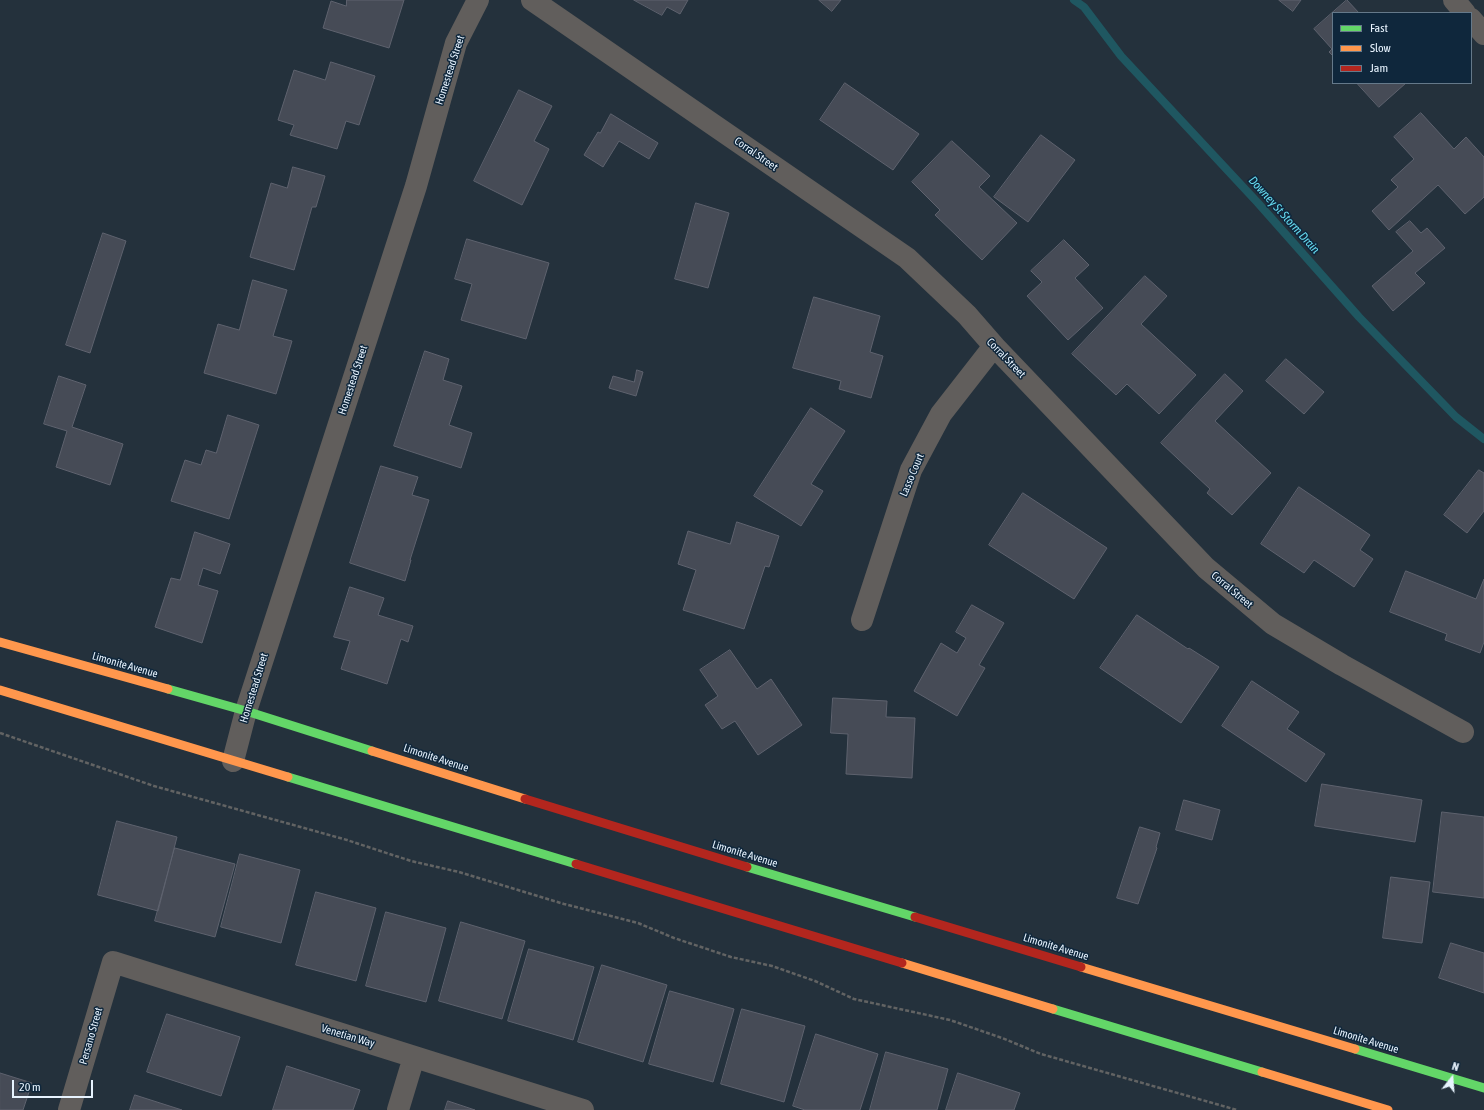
<!DOCTYPE html>
<html>
<head>
<meta charset="utf-8">
<style>
  body { margin:0 }
  #map { position:relative; width:1484px; height:1110px; overflow:hidden; background:#24313c; font-family:"Asap Condensed",sans-serif }
  canvas { display:block }
  .legend { position:absolute; left:1332px; top:12px; width:140px; height:72px; box-sizing:border-box; background:#0f273c; border:1px solid #65798a; margin:0; padding:5px 7px; list-style:none; font-size:12px; color:#e7f3fe }
  .legend li { display:flex; align-items:center; gap:8px; height:20px }
  .legend b { width:20px; border:1px solid #65798a }
  .north { position:absolute; left:1432px; top:1058px; width:40px; height:40px; -webkit-text-stroke:3px #0f273c; paint-order:stroke; rotate:17deg; font-size:11px; font-weight:700; line-height:16px; text-align:center; color:#e7f3fe }
  .north::after { content:''; display:block; margin:auto; width:14px; height:18px; background:#e7f3fe; clip-path:polygon(50% 0,100% 100%,50% 72%,0 100%) }
  .scale { position:absolute; left:12px; top:1080px; width:81px; height:18px; box-sizing:border-box; border:2px solid #e7f3fe; border-top:0; padding-left:5px; font-size:12px; line-height:14px; white-space:nowrap; color:#e7f3fe; -webkit-text-stroke:3px #0f273c; paint-order:stroke }
</style>
</head>
<body>
<div id="map">
<canvas width="1484" height="1110"></canvas>
<ul class="legend">
<li><b style="height:5px;background:#63d668"></b>Fast</li>
<li><b style="height:5px;background:#ff974d"></b>Slow</li>
<li><b style="height:5px;background:#b3261e"></b>Jam</li>
</ul>
<div class="north">N</div>
<div class="scale">20 m</div>
</div>
<script>
const g = document.querySelector('canvas').getContext('2d');
g.lineJoin = 'round';
function strokePath(path, color, width, dash) { g.strokeStyle = color; g.lineWidth = width; g.lineCap = dash ? 'butt' : 'round'; g.setLineDash(dash || []); g.stroke(path); }
function fillPath(path, color) { g.fillStyle = color; g.fill(path, 'evenodd'); }
function label(font, color, halo, rows, align = 'center') {
  g.font = font + ' "Asap Condensed",sans-serif'; g.lineWidth = 3; g.setLineDash([]); g.textBaseline = 'middle'; g.strokeStyle = halo; g.fillStyle = color; for (const [text, x, y, turn = 0] of rows) {
    g.save(); g.translate(x, y); g.rotate((+turn || 0) * Math.PI / 180); g.textAlign = isNaN(turn) ? turn : align; if (halo) g.strokeText(text, 0, 0); g.fillText(text, 0, 0); g.restore();
  }
}
strokePath(new Path2D(`
  M1074,0L1084,7L1121,56L1258,203L1359,317L1456,417L1484,439`), '#1f5761', 8);
const building = new Path2D(`
  M347,0H404L389,48L323,28L331,1L346,6Z
  M634,0H688L680,14L667,7L662,15Z
  M819,0H841L832,11Z
  M1279,0H1301L1293,11Z
  M1347,0L1359,13H1333V56L1329,52L1332,49L1314,29Z
  M331,62L375,76L359,125L346,121L337,149L290,135L294,125L278,120L294,70L325,80Z
  M845,83L919,134L893,170L820,120Z
  M1357,83H1406L1379,107Z
  M519,90L552,106L534,141L549,149L522,205L474,181Z
  M1421,113L1454,149L1466,137L1484,157V197L1465,214L1438,185L1389,230L1372,211L1398,187L1391,180L1414,159L1394,137Z
  M611,114L658,143L649,159L619,141L603,167L584,155L598,132L600,133Z
  M1041,135L1075,160L1028,222L994,197Z
  M952,141L990,176L979,187L1017,223L982,260L935,215L940,210L912,182Z
  M293,167L325,176L316,207H312L294,270L250,257L271,183L287,188Z
  M696,203L729,213L708,288L675,279Z
  M1410,221L1421,233L1427,228L1445,248L1415,273L1425,283L1393,311L1372,286L1413,251L1396,232Z
  M103,233L126,241L90,353L66,345Z
  M467,239L549,263L526,339L461,320L472,284L455,279Z
  M1064,240L1089,265L1075,278L1103,308L1068,340L1027,296L1042,282L1031,271Z
  M1145,276L1167,296L1141,324L1196,375L1159,414L1127,384L1116,395L1072,354Z
  M253,280L287,290L273,336L292,341L276,394L204,373L218,324L239,330Z
  M814,297L880,316L870,352L883,356L871,398L839,389L841,381L793,368Z
  M425,351L449,359L443,380L462,386L449,425L472,433L461,468L394,446Z
  M1286,359L1324,392L1304,414L1266,381Z
  M637,370L643,372L636,396L609,388L613,376L634,382Z
  M1225,374L1243,391L1215,421L1271,473L1232,515L1207,493L1210,489L1161,443Z
  M59,376L86,385L72,427L123,444L110,485L56,467L67,431L44,424Z
  M811,408L845,431L811,484L823,491L801,526L754,496Z
  M228,415L259,425L229,519L171,501L185,460L201,465L206,450L216,453Z
  M381,466L418,477L412,495L429,500L410,560H411L405,581L350,563Z
  M1479,470L1484,473V511L1467,533L1444,515Z
  M1299,487L1370,535L1360,550L1373,559L1354,587L1314,560L1304,573L1261,544Z
  M1023,493L1107,548L1074,599L989,545Z
  M737,522L779,536L769,567L765,566L744,629L683,610L696,570L678,564L688,531L730,544Z
  M195,532L230,544L220,574L203,568L198,585L218,591L202,643L155,627L171,578L180,580Z
  M1406,571L1476,599L1484,579V642L1480,653L1445,640L1447,634L1390,612Z
  M350,587L384,598L378,615L413,626L408,642L401,639L387,684L341,669L350,641L334,637Z
  M972,605L1004,623L979,665L985,668L957,716L914,691L941,643L957,653L966,638L956,632Z
  M1137,615L1188,649L1189,648L1219,667L1181,723L1100,668Z
  M730,650L757,689L771,679L802,725L758,755L735,721L722,729L705,705L718,696L700,670Z
  M1252,681L1299,712L1287,729L1325,754L1306,782L1222,726Z
  M833,698L887,701L886,717L915,718L912,778L846,774L848,734L831,733Z
  M1322,784L1422,800L1415,842L1315,826Z
  M1184,800L1220,810L1212,840L1176,830Z
  M1442,812L1484,817V898L1433,892Z
  M117,821L177,837L158,911L98,895Z
  M1140,827L1160,833L1156,847L1157,848L1138,904L1117,898Z
  M175,848L235,864L215,937L155,921Z
  M240,854L300,870L281,943L221,927Z
  M1391,877L1430,882L1422,943L1383,938Z
  M316,892L376,908L356,981L296,965Z
  M386,912L446,928L426,1002L366,986Z
  M461,922L525,941L502,1019L439,1001Z
  M1451,943L1484,953V993L1439,978Z
  M529,949L594,967L573,1040L508,1021Z
  M602,965L667,985L643,1062L578,1042Z
  M670,991L734,1009L713,1082L649,1064Z
  M742,1009L805,1026L784,1102L721,1084Z
  M167,1014L240,1037L221,1096L147,1072Z
  M816,1034L878,1054L860,1110H805L793,1106Z
  M886,1052L948,1069L937,1110H870Z
  M287,1066L360,1090L353,1110H273Z
  M0,1073L32,1083L23,1110H0Z
  M958,1073L1020,1093L1014,1110H946Z
  M135,1095L182,1110H130Z
  M448,1101L475,1110H445Z`);
fillPath(building, '#464b56');
strokePath(building, '#5e626e', 1);
strokePath(new Path2D(`
  M0,733L154,786L347,840L411,861L459,872L564,904L638,923L674,938L731,957L772,966L815,981L854,999L950,1020L1002,1038L1041,1054L1237,1110`), '#626363', 2.5, [4, 2]);
strokePath(new Path2D(`
  M532,0L907,258L967,315L994,346L1206,568L1273,624L1342,665L1463,732
  M1454,0L1465,13
  M1471,19L1484,34
  M862,620L911,470L941,414L994,346
  M233,761L246,711L416,186L456,43L478,0
  M69,1110L113,962L583,1110
  M398,1110L414,1057`), '#615e5c', 22);
strokePath(new Path2D(`
  M168,689L246,711L372,751
  M288,777L576,864
  M747,867L915,917
  M1053,1009L1262,1072
  M1355,1049L1484,1088`), '#63d668', 9);
strokePath(new Path2D(`
  M0,642L168,689
  M0,690L288,777
  M372,751L525,799
  M902,963L1053,1009
  M1081,967L1355,1049
  M1262,1072L1388,1110`), '#ff974d', 9);
strokePath(new Path2D(`
  M525,799L747,867
  M576,864L902,963
  M915,917L1081,967`), '#b3261e', 9);
label('11px', '#e7f3fe', '#0f273c', [
  ["Homestead Street",450,70,-72],
  ["Corral Street",756,154,35],
  ["Corral Street",1006,358,46],
  ["Homestead Street",353,380,-72],
  ["Lasso Court",912,475,-67],
  ["Corral Street",1232,590,40],
  ["Limonite Avenue",125,665,16],
  ["Homestead Street",254,688,-73],
  ["Limonite Avenue",436,758,18],
  ["Limonite Avenue",745,854,17],
  ["Limonite Avenue",1056,947,17],
  ["Persano Street",91,1036,-74],
  ["Venetian Way",348,1036,17],
  ["Limonite Avenue",1366,1040,17]
]);
label('italic 12px', '#66dbf0', '#0f273c', [
  ["Downey St Storm Drain",1284,215,48]
]);
</script>
</body>
</html>
